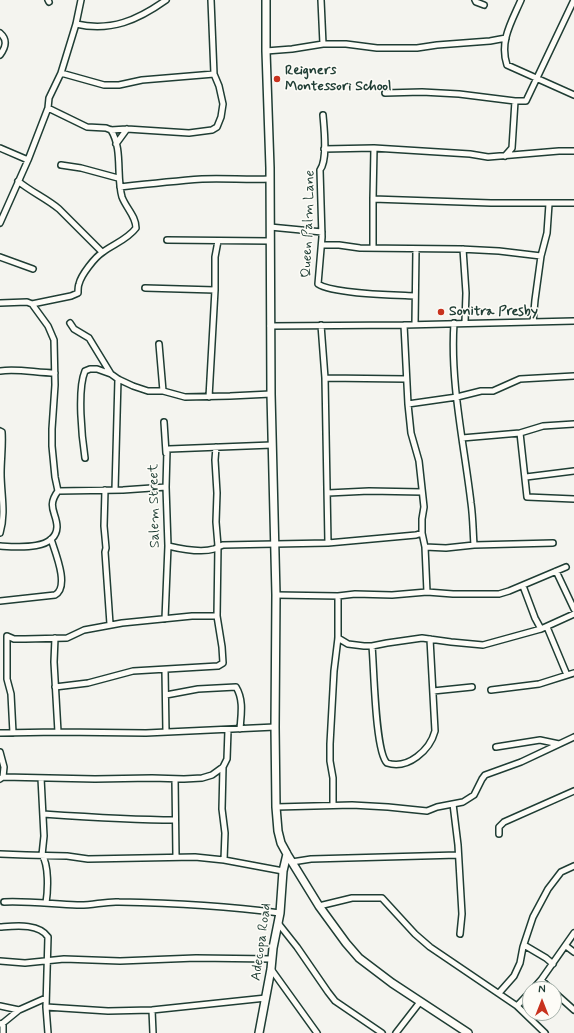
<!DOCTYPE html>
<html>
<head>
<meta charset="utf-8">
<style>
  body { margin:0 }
  #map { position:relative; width:574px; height:1033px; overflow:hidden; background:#f4f4ef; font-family:Mynerve,sans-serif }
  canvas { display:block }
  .north { position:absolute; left:522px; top:981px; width:40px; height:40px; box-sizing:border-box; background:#fdfcf7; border:1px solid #a4b0a9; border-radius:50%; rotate:0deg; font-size:11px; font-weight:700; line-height:16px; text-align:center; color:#1f3d34 }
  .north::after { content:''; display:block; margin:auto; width:14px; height:18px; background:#c8321e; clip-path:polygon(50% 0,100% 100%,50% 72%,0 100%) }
</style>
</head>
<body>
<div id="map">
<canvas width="574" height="1033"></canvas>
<div class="north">N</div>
</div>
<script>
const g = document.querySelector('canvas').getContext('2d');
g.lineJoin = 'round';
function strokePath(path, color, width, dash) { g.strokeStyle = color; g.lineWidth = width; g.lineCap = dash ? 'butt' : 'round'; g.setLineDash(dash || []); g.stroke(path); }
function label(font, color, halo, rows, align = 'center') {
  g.font = font + ' Mynerve,sans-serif'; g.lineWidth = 3; g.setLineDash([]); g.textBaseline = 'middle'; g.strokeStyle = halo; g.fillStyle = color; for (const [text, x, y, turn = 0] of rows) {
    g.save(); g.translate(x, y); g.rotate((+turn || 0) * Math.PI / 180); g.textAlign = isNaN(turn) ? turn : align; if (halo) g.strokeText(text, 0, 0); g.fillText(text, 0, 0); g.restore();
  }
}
const street = new Path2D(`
  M48,0L49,2
  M321,0L323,44
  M475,0L476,2L484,5
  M521,0C512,21 499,41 507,65L574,95
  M76,24C111,32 138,20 166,0
  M0,33C8,40 6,47 0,55
  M266,51L292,49L323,44H346L377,48H417L437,45L490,41L506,38
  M61,73L104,85H119L142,80L214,74
  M385,93L422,92L459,94L515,101H526L574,0
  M48,108L87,127L106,128L111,130L127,129L189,133L212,130L217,127L221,117L223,104L219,86L214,74L211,0
  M323,115C324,128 328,160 320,170L322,237L318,284C333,294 395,295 415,296
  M116,144L127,129
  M0,148L28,160
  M324,149L374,148L470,154L488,157L559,151H574
  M505,156L512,148L515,101
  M61,165L81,168L118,178
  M18,181C31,192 46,198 59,209L102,252
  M120,187C147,184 175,181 202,179C225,178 247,180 270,179
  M373,199L491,203H574
  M0,223L28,160L48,108L49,98L61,73L76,24L81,0
  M270,227L322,232
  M167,240L270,241
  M322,245H339L360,248L460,249L499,251L541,256
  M373,248V199L374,148
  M463,249L466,293L465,322
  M0,257L33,269
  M145,288L215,290
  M0,303L27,302L32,304L48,326L54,340L55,385L52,429V446L55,477L58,491
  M32,304L71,296L78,293C78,290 78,286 79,284C81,275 95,257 103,252C114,244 128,239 136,228C136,216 126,208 122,197C116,176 123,149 111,130
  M533,322L535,300L541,256L547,233L549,204
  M70,323L74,329L89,338L111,374
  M454,323C450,383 464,443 471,503C473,517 473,531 474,545
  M415,324L416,250
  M321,325L325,378L328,543
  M404,325L408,404L411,433L419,461L424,507L422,519V533L425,547L427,592
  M270,326L404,325L574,321
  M159,344L163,391
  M0,371C16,368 37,373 55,373
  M325,378L406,379
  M209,397L215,290V257L218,241
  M408,404L457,397L481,391H493L520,379L574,376
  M164,422L166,453
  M0,431L2,432C3,446 1,459 1,473C1,494 6,513 0,533
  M520,433L527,497L574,499
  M462,438L520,433L543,426L574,424
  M85,458C82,438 77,390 85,371L90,369H97L111,374L118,379L133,386L148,391H163L185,397L230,396L271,394
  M526,477L574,471
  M105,490L104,526L106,548L105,552L110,624
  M115,490L118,379
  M328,493L369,491L422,492
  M0,546C16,547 56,551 57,527C57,513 46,507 58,491L123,490L166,487
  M168,546C181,549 201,553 214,549C217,548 219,546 223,545L328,543L416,535L422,533
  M425,547L446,548L474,545L553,543
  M556,571L574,609
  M523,586L535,618L541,629
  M276,595L338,596L355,594L392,595L427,592L453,594H499L509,591L566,567
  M0,601L55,595C70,587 55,552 51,539
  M165,619L168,546L166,487L167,450L169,449L272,445
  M547,627L567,675
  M55,638L54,662L58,732
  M338,638L348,644L364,646H372L387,643L422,638L451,642L483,645L541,629L574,614
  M372,646C374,666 375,752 387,763C408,770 430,750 435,731L430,639
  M165,670L166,732
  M55,687L88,683L133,671L218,666L223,663L222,647L217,616L218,546L216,522L217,493L215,460L216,447
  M491,690L539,684L574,673
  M433,691L472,687
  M166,695L198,689L236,687C244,700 241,715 240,729
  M0,733L58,732L146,733L275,727
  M13,733L11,694L7,679V636L14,639H25L67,638L84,630L122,623L192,616H217
  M496,747L540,740L559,744
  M0,752L4,767L3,777
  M223,767L222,809L225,833L224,860
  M41,778L44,836L42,855C49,865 48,890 46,903
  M0,779L3,777L95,779L152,778L184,779L202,778L212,775L223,767L227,759L228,730
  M175,779L176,856
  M453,804L458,845L462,914L460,934
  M333,805V778L330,761V744L334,671L338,638V596
  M276,807L352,805L388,807L427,811L437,807L463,802L474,795L482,779L485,775L521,762L574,737
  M43,814C87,817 131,820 175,820
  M499,834V827L504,822L574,791
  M0,854L26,855L67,856L88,859L195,857L224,860L283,871
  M292,862L311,859L458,855
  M4,902C29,901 52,904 77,905C91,906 105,901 119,902C173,903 226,906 280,913
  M319,906L352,898H382L415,934L430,947L517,1006L545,1033
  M278,923L297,947L328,992L335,1001L382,1033
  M0,927C15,926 39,923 48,937L46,1007L48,1033
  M524,945L546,958L553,964
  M566,946L574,952
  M0,961L25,963L64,959L120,961L196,958L272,959
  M271,969L317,1033
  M541,980L551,989
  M533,989L541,980L574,933
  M554,992L574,1010
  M499,993L514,976L520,963L523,947L533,917L548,889L561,872L574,866
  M0,1006L19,1010L46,998
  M517,1006L530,992
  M46,1007L108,1011L152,1010L266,998
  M152,1010L153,1033
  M0,1024L3,1023L19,1010
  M3,1033V1023
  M396,1033L420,1002`);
const secondary = new Path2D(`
  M266,0V51L270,168L271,394L276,595L275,727L276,807L278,831L281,843L287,854L319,906L346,943L359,958L392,983L468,1033
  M259,1033L271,969L273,948L280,913L283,871L287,854`);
strokePath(street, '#1f3d34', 8);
strokePath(secondary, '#1f3d34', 10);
strokePath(street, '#fdfcf7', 5);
strokePath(secondary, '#fdfcf7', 7);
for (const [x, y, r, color] of [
  [277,79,4,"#c8321e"],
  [441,312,4,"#c8321e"]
]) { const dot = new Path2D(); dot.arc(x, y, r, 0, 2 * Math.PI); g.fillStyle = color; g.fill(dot); strokePath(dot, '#fdfcf7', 1.5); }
label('bold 14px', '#1f3d34', '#fdfcf7', [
  ["Reigners",285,71],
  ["Montessori School",285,87],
  ["Sonitra Presby",449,312]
], 'left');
label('14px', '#1f3d34', '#fdfcf7', [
  ["Queen Palm Lane",309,224,-88],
  ["Salem Street",155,506,-91],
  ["Adecopa Road",262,942,-82]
]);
</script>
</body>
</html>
